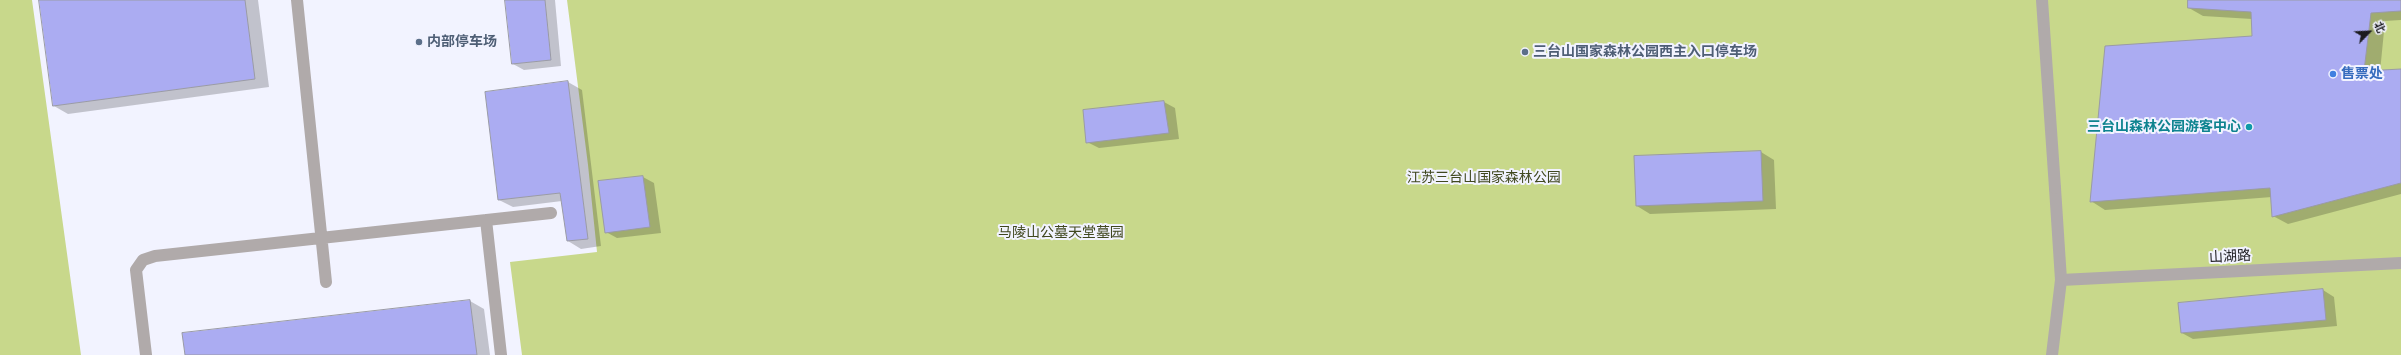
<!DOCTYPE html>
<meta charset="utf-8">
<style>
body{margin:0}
#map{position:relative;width:2401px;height:355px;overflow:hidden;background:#f2f3ff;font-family:Helvetica,"Noto Sans SC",sans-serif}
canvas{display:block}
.north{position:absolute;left:2349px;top:12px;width:40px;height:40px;-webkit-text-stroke:3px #f2f3ff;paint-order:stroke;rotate:66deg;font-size:11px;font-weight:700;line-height:16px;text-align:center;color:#1b1b1f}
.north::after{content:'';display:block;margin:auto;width:14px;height:18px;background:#1b1b1f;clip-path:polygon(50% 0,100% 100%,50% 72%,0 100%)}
</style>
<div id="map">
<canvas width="2401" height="355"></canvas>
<div class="north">北</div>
</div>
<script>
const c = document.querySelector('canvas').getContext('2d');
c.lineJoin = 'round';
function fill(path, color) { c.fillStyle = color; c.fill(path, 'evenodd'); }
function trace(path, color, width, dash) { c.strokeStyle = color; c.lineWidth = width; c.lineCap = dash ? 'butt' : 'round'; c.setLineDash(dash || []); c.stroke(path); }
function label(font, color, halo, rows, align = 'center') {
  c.font = font + ' Helvetica,"Noto Sans SC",sans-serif'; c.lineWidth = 4; c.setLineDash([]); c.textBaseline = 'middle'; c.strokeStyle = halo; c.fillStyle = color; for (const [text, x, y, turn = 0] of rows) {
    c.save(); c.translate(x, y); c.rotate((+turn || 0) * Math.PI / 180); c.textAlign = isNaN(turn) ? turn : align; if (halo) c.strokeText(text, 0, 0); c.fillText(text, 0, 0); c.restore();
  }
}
fill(new Path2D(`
 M0,0H32L81,355H0Z
 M567,0H2401V355H522L510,262L597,252L588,165Z`), '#c8d88b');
fill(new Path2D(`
 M40,0H258L269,87L68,114L54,106Z
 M506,0H555L561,66L524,70L513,64Z
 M2189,0H2401V20L2385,21L2380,72L2401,70V194L2288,224L2273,216L2272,197L2105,210L2091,201L2253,37L2252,19L2203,16L2189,8Z
 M568,82L582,90L601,246L581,249L568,241L562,201L513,207L499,200L486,92Z
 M1164,102L1175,108L1179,139L1099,148L1087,142L1084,111Z
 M1761,152L1774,160L1776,209L1650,214L1637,206Z
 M643,177L654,183L661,233L617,238L606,232Z
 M2323,290L2334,297L2337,326L2193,339L2182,333L2180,304Z
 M470,301L484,309L490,355H186Z`), '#0003');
const building = new Path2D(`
 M39,0H245L255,79L53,106Z
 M505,0H545L551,60L512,64Z
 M2188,0H2401V11L2371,13L2364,71L2401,69V183L2272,217L2270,188L2090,202L2105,46L2252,36L2251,12L2188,8Z
 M568,81L588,239L567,241L560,193L498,200L485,92Z
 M1164,101L1169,133L1086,143L1083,110Z
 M1761,151L1763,201L1636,206L1634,156Z
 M643,176L650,227L605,233L598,181Z
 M2323,289L2326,320L2181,333L2178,303Z
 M470,300L477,355H185L182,333Z`);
fill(building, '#abacf2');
trace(building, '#9a9ba5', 1);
trace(new Path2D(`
 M297,0L326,282
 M486,220L501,355
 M2061,280L2401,263
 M146,355L136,270L143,260L155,256L551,213
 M2052,355L2061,280L2055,188`), '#b0aaaa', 12);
trace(new Path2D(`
 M2042,0L2055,188`), '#b0aaaa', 12);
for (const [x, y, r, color] of [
 [419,42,4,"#5c6f8a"],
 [1525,52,4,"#5c6f8a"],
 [2333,74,4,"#3f7fe0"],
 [2249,127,4,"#0f9aa8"]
]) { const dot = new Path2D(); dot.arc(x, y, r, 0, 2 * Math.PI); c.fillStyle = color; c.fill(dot); trace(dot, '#f2f3ff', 1.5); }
label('bold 14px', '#4e5e75', '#f2f3ff', [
 ["内部停车场",427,42],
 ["三台山国家森林公园西主入口停车场",1533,52]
], 'left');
label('bold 14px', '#366cbe', '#f2f3ff', [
 ["售票处",2341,74]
], 'left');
label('bold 14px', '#0d838f', '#f2f3ff', [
 ["三台山森林公园游客中心",2241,127]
], 'right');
label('14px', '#40481f', '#f2f3ff', [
 ["江苏三台山国家森林公园",1484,178],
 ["马陵山公墓天堂墓园",1061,233]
]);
label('14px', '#1b1b1f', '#f2f3ff', [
 ["山湖路",2230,257,-3]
]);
</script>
